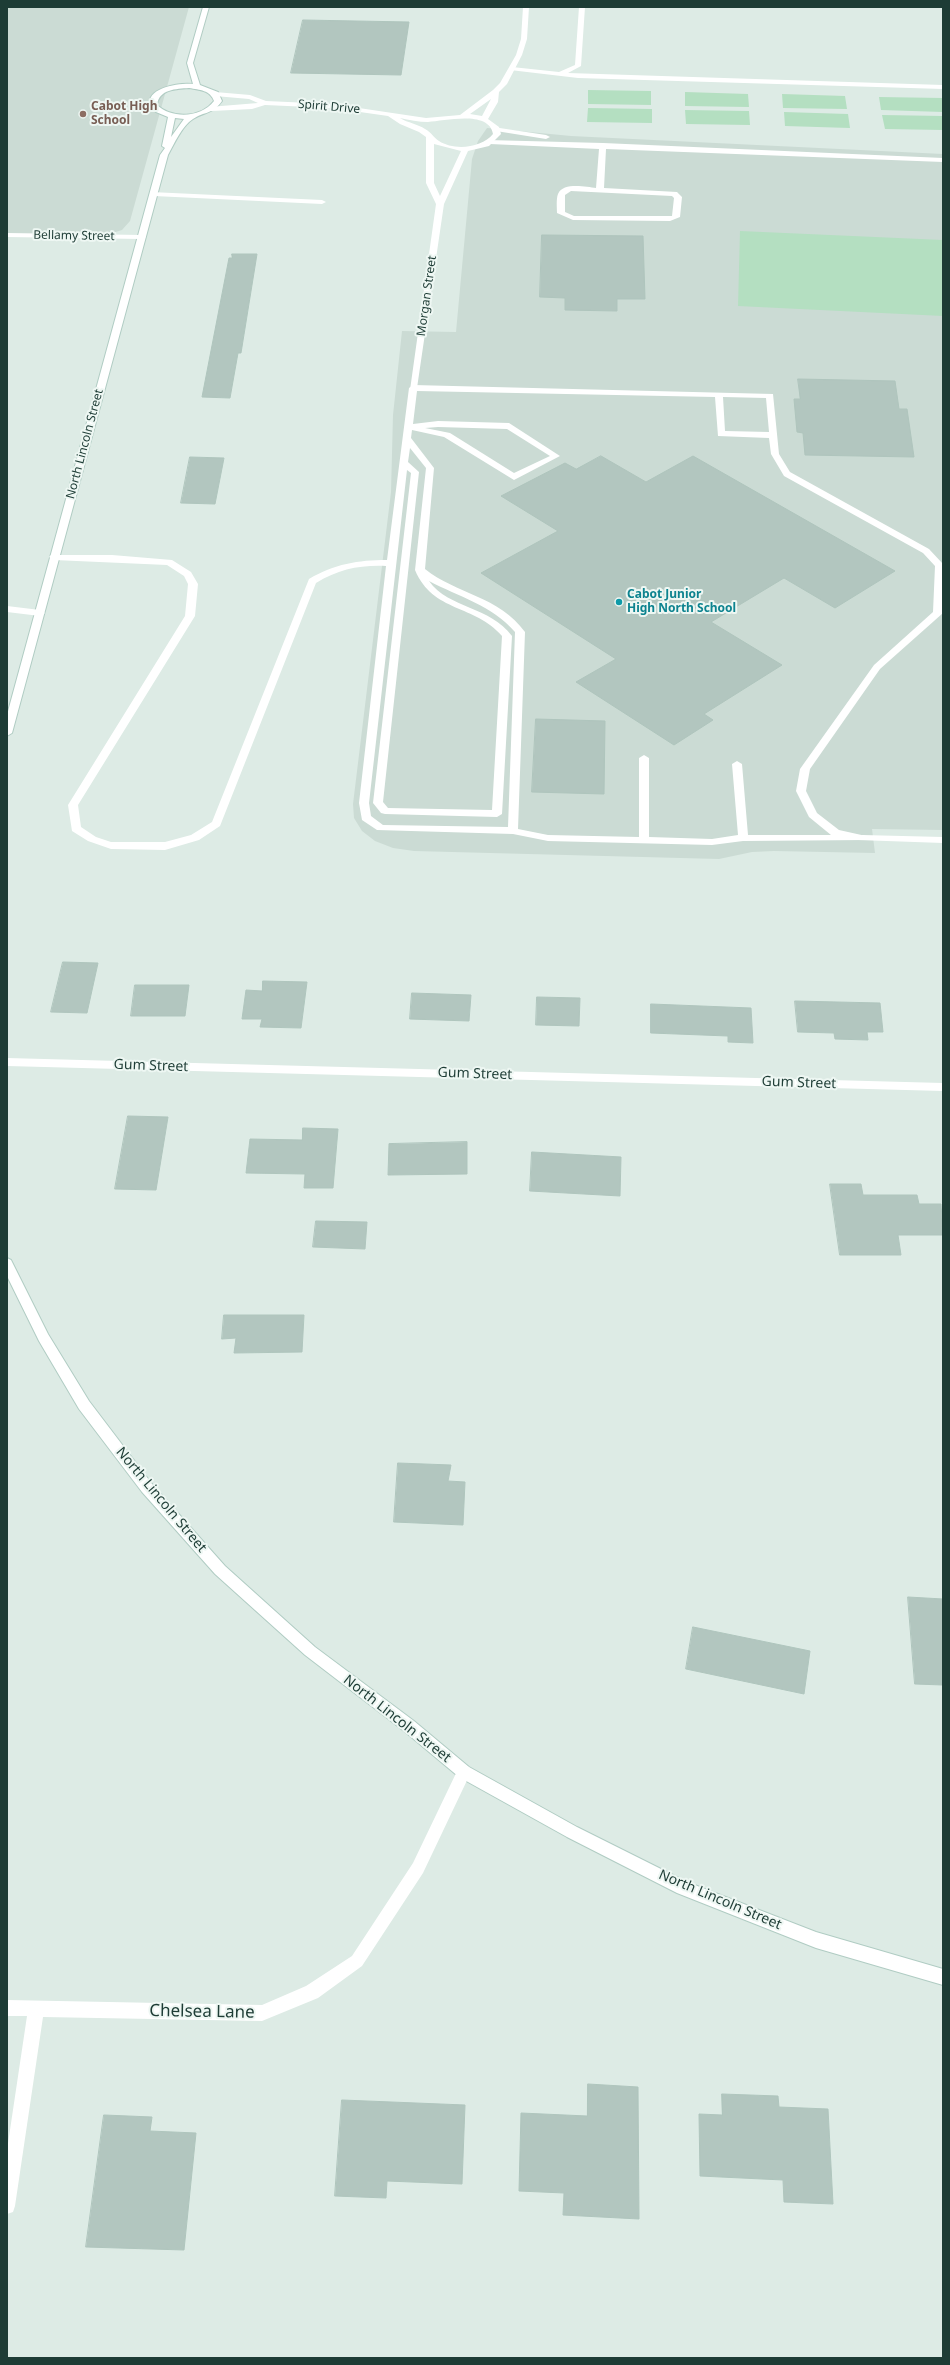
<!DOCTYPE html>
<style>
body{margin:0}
#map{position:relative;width:950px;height:2365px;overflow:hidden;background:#ddebe5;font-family:"Noto Sans",sans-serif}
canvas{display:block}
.frame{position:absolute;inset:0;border:8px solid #1d3c35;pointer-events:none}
</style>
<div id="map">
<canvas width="950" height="2365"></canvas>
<div class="frame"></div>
</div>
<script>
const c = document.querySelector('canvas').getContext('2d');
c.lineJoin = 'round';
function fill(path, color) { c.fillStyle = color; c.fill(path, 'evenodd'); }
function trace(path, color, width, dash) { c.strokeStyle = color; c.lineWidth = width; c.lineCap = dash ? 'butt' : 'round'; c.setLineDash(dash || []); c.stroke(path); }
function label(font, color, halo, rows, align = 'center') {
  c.font = font + ' "Noto Sans",sans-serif'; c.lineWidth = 4; c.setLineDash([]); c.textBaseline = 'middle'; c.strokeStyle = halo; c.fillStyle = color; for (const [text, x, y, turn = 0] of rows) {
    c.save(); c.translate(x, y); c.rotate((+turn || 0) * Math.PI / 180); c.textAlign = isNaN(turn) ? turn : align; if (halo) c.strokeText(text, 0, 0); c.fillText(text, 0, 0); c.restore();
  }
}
fill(new Path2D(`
 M7,7H189L130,221L122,230L106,235L7,234Z
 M487,128L571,136L943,154V830L872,829L875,853L774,851L752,852L719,859L414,851L393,848L375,841L362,831L354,818L353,804L391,492L393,415L402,331L456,332L472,159L478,141Z`), '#cbdbd4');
fill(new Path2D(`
 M588,90L651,91V105L588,104Z
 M685,92L748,94L749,107L685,106Z
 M782,94L845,96L847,109L783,108Z
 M879,97L943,98V112L881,110Z
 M588,108L652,109V123L587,122Z
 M685,110L749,111L750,125L686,124Z
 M784,112L848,114L850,128L785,126Z
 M882,115L943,116V130L885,129Z
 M740,231L943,240V316L738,306Z`), '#b4dfc1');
const building = new Path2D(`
 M303,20L409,22L401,75L291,73Z
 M542,235L643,236L645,299H617V311L565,310V298L540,297Z
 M232,254H257L241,353H238L230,398L202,397L229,258H232Z
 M798,379L895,381L899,409H907L914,457L805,455L803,433L797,432L794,399H800Z
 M601,456L646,482L693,456L895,571L835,608L784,578L711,622L782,665L704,714L713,720L674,745L576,682L616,659L481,573L558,531L501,496L565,463L576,469Z
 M190,457L224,458L215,504L181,503Z
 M536,719L605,721L604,794L532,792Z
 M63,962L98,963L87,1013L51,1012Z
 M263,981L307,982L301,1028L260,1027L262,1019H242L246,990L262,991Z
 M135,985H189L185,1016H131Z
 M412,993L471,995L469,1021L410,1019Z
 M537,997L580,998L579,1026L536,1025Z
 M795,1001L880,1003L883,1032H867L868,1040L835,1039L834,1033L798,1032Z
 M651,1004L751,1008L753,1043L728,1042V1036L651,1033Z
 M128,1116L168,1117L156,1190L115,1189Z
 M303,1128L338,1129L333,1188H304L305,1174L246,1173L250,1139L302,1140Z
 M467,1142V1174L388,1175L389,1144Z
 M532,1152L621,1157L620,1196L530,1191Z
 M830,1184H861L863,1195H917L919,1204H941L943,1235H898L901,1255H840Z
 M316,1221L367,1222L365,1249L313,1247Z
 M224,1315H304L302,1352L234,1353L236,1338L222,1339Z
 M398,1463L451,1465L448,1481L465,1482L463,1525L394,1522Z
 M908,1597L943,1599V1685L915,1684Z
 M693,1627L810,1651L804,1694L686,1669Z
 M588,2084L638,2087L639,2219L563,2215L564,2193L519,2191L521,2113L587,2116Z
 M722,2094L778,2096L779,2107L828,2109L833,2204L784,2202L783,2180L700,2176L699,2114L722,2115Z
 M342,2100L465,2105L462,2184L387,2181L386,2198L335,2196Z
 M104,2115L152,2117L150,2131L196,2133L184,2250L86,2247Z`);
fill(building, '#b2c6bf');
trace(building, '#afc5bd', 1);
const secondary = new Path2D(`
 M203,7H209L193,63L200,85L218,92L222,101C212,115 205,111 193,119C182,126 174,144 168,155L12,733L7,736V715L160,155L165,148L162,146L168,117L156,112L150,107C145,87 180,83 193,84L187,63ZM189,88C200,90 210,90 214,101C201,118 172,119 157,105C159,89 176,89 189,88ZM175,118L184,119L171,137Z
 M7,1258L11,1260L48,1334L89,1401L152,1484L225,1566L315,1647L414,1721L469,1767L577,1827L687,1882L816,1932L943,1969V1985L816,1948L677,1893L567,1837L459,1777L404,1731L305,1655L215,1574L142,1492L79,1409L39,1341L7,1276Z`);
trace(secondary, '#b0ccc3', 2);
fill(new Path2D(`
 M579,7H585L581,66L568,73L943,85V89L578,78L510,70V68L512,67L559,72L575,65Z
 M493,127L546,135L550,137L546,139L496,131H493Z
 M487,140L603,143L943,158V162L606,149L604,188L677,192L682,197L680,217L670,221L573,220L557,213C557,208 556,199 558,194C563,182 586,187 596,188L599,149L490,144H487ZM571,191L672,196L674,198L672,216H574L565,212V195Z
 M413,385L773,394L779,454L790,472L929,549L943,564V613L880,669L810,769L806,791L817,813L839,830L866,836L867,838L866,840L743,841L712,845L548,841L513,834L377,830L362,820L359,803L386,566C360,565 339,569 316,583L220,826L199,840L165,850L111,849L88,841L72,831L68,805L185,616L188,584L184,576L167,565L54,560L49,557L51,555H112L172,560L191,572L198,584L195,616L78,805L81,827L96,837L111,842H165L191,835L212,822L309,579C334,564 358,560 387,560L409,388ZM417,391L715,397L718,436L769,438L771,454L784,476L923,553L935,566L933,612L874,665L800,769L796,791L809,817L831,835H748L742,764L737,761L732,764L738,835L712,839L649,837V758L644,755L639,758V837L548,835L518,829L525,632C499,596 456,594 425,569L434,468L411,438L412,430L444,437L514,480L560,456L509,423L438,421L413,424ZM723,397L766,398L769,432L725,431ZM438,427L507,429L550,456L514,473L450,433L425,428ZM410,448L426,468L415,570C433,613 475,604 502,636L492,810L388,808L383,802L419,472L408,462ZM407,470L411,473L373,803L381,813L385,814L497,817L502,814L512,636C490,606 449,609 429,581C459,597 492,605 515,632L508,827L383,825L371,816L369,803Z
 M7,606L40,610L45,613L40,616L7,612Z`), '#fff');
fill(new Path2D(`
 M523,7H529L527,39L522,55L507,84L499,92L498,102L488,119L499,127L501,134L489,146L468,151L444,204L417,388L410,390L436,204L426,183V137L419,132L400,124L388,116L332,108L265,105L252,109L212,111H209V107L258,103L249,99L215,96L211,94L215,92L250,95L266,101L332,104L426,118L460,115L493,90L500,83L516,55L521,39ZM491,99L482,116L470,114ZM400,118C409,120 419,122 428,122C445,121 489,110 493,134C482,148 454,151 439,141C434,138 431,132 425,129C418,124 408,123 400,118ZM434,144L461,151L440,196L434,183Z
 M151,192L322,200L326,202L322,204L154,196H151Z
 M7,233L142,235L146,237L142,239L7,237Z
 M862,835L943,837V843L858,840L857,838Z
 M7,1058L943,1083V1091L7,1066Z
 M464,1765L469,1767L471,1772L423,1873L362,1966L318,1998L262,2021L43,2017L15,2206L13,2212L7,2214V2150L27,2016H7V2000L262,2005L306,1986L352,1956L413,1863L459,1767Z`), '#fff');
fill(secondary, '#fff');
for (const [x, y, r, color] of [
 [83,114,4,"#8d6e63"],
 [619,602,4,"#0f9aa8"]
]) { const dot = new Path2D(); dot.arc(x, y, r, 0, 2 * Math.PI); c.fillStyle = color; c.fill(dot); trace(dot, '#eef7f3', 1.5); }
label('bold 12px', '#785e54', '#eef7f3', [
 ["Cabot High",91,107],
 ["School",91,121]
], 'left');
label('12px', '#1d3c35', '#eef7f3', [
 ["Spirit Drive",329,107,5],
 ["Bellamy Street",74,236,1],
 ["Morgan Street",427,296,-82],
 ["North Lincoln Street",85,444,-75]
]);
label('bold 12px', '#0d838f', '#eef7f3', [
 ["Cabot Junior",627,595],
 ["High North School",627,609]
], 'left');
label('14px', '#1d3c35', '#eef7f3', [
 ["Gum Street",151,1066,2],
 ["Gum Street",475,1074,2],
 ["Gum Street",799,1083,2],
 ["North Lincoln Street",161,1500,50],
 ["North Lincoln Street",397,1719,38],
 ["North Lincoln Street",720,1900,23]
]);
label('17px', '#1d3c35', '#eef7f3', [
 ["Chelsea Lane",202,2012,1]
]);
</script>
